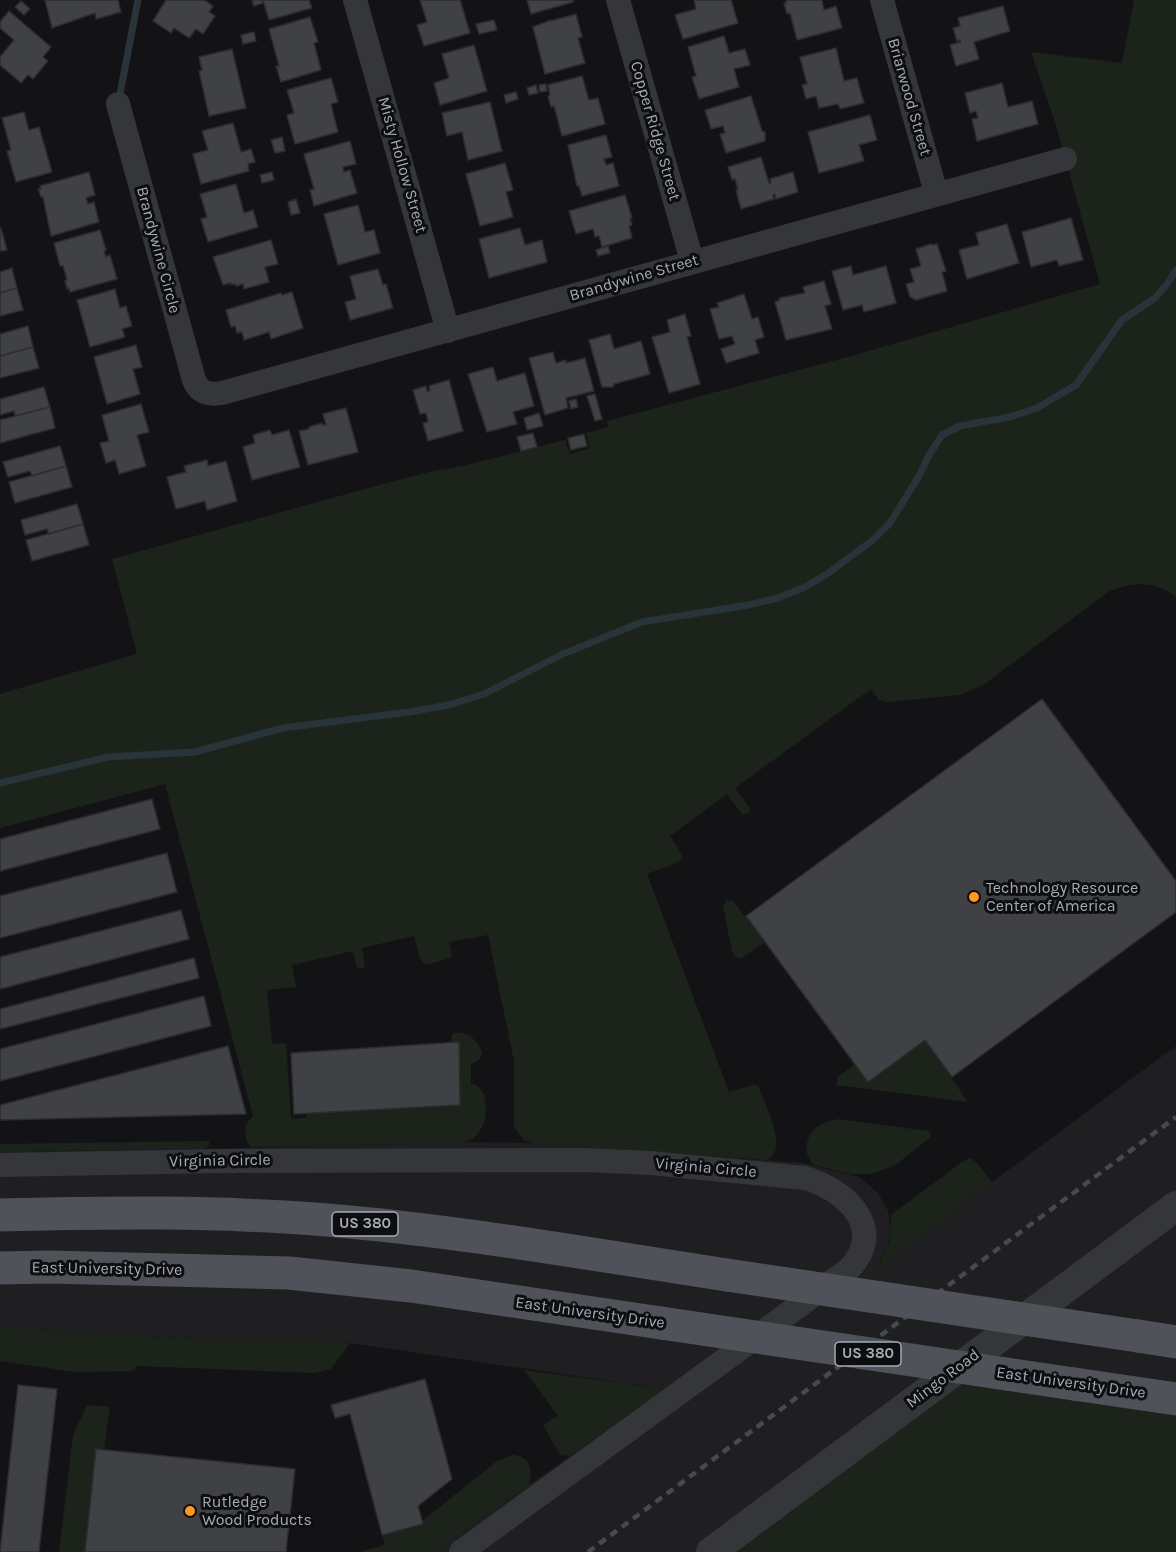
<!DOCTYPE html>
<style>
body{margin:0}
canvas{display:block;background:#131315}
</style>
<canvas width="1176" height="1552"></canvas>
<script>
const c = document.querySelector('canvas').getContext('2d');
c.lineJoin = 'round';
function fill(path, color) { c.fillStyle = color; c.fill(path, 'evenodd'); }
function trace(path, color, width, dash) { c.strokeStyle = color; c.lineWidth = width; c.lineCap = dash ? 'butt' : 'round'; c.setLineDash(dash || []); c.stroke(path); }
function label(font, color, halo, rows, align = 'center') {
  c.font = font + ' Karla,sans-serif'; c.lineWidth = 6; c.setLineDash([]); c.textBaseline = 'middle'; c.strokeStyle = halo; c.fillStyle = color; for (const [text, x, y, turn = 0] of rows) {
    c.save(); c.translate(x, y); c.rotate((+turn || 0) * Math.PI / 180); c.textAlign = isNaN(turn) ? turn : align; if (halo) c.strokeText(text, 0, 0); c.fillText(text, 0, 0); c.restore();
  }
}
fill(new Path2D(`
 M1176,1046V1399L711,1552H434L665,1389L350,1343L307,1339L212,1340L0,1327V1151L204,1149L467,1142L531,1143L803,1163L859,1177L878,1193L888,1211L891,1233L888,1245L875,1271L992,1182Z`), '#1f1f22');
fill(new Path2D(`
 M1134,0H1176V597C1155,580 1131,582 1108,592L983,685L960,695L886,702L879,700L871,689L735,788L750,808L749,813L742,814L727,794L670,836L681,853L682,859L676,863L647,874L729,1092L753,1085L758,1086C764,1103 791,1152 766,1160L536,1144L524,1140L514,1127V1061L488,935L449,942L452,955L450,958L426,965L420,959L414,936L362,948L365,965L362,969L357,967L353,951L292,965L296,987L267,990L272,1044L286,1043L291,1119L306,1118V1113L460,1105L451,1037L453,1033C466,1030 477,1039 482,1052C482,1058 477,1062 471,1064V1084H475C478,1087 483,1091 484,1095C489,1115 484,1138 462,1143L252,1147C245,1143 246,1134 245,1126L253,1116L165,784L0,828V694L137,654L112,559L383,484L429,472L463,466L565,440L570,454L590,448L586,433L608,427L607,421L848,357L1100,284L1056,125L1031,52L1122,63Z
 M727,900L733,901L765,942L741,958H737L732,952L723,906Z
 M925,1040L968,1102L837,1085V1078L855,1064L868,1081Z
 M839,1119L928,1131L931,1135L930,1138L895,1165L872,1174H850L815,1165C802,1156 805,1136 817,1127C823,1122 831,1121 839,1119Z
 M209,1141V1146L204,1149L0,1151V1144Z
 M970,1158L976,1162L992,1182L872,1274L878,1267L890,1241L891,1215L965,1160Z
 M0,1327L212,1340L307,1339L350,1343L331,1369L315,1373L137,1366L135,1369L130,1371L74,1372L0,1361Z
 M961,1366L1176,1399V1552H711Z
 M524,1370L666,1389L570,1456L560,1455L543,1425L558,1416Z
 M87,1405L110,1407L104,1450L85,1552H59L73,1435Z
 M512,1455C531,1456 533,1470 529,1485L434,1552H360L385,1545L382,1535L423,1524L422,1521L497,1461Z`), '#1b231b');
trace(new Path2D(`
 M119,99L138,0
 M0,783L108,757L195,752L283,728L409,712L449,705L484,694L563,654L642,622L748,605L778,598L805,587L827,574L873,540L890,523L919,476L929,455L942,435L960,426L1010,417L1037,408L1076,385L1122,320L1155,298L1168,283L1176,270`), '#28343a', 7);
const building = new Path2D(`
 M45,0H118L121,12L96,19L95,13L52,28Z
 M166,0H204L213,6L209,12L215,16L203,34L196,29L189,38L174,28L171,33L153,21Z
 M252,0H262L263,3L254,6Z
 M263,0H309L312,8L269,20Z
 M420,0H460L470,33L424,46L417,25L427,22Z
 M527,0H573V2L531,14Z
 M694,0H731L738,23L683,39L675,15L696,9Z
 M786,0H822L824,10L836,6L842,28L797,40L790,13L787,14L784,3H786Z
 M21,1L30,9L24,15L15,7Z
 M1003,6L1010,31L974,42L979,59L956,66L950,45L961,42L960,40L957,41L953,28L960,26L958,18Z
 M9,11L51,47L43,57L48,61L33,79L28,75L21,83L0,65V57L14,40L0,28V22Z
 M576,14L582,37L578,38L585,63L545,74L533,27L551,20V21Z
 M310,17L318,42L314,43L321,70L281,82L276,66H279L269,29Z
 M494,20L497,30L479,34L476,24Z
 M254,32L256,41L243,44L241,35Z
 M724,36L729,53L745,49L750,65L734,69L739,87L699,99L692,77L696,76L688,47Z
 M474,45L487,91L440,105L434,83L449,78L442,54Z
 M836,48L844,81L857,78L864,103L840,109L838,104L819,108L816,96L806,99L802,85L807,84L800,57Z
 M232,49L246,108L209,116L199,71L202,70L199,57Z
 M582,76L589,100L598,98L605,124L562,136L554,106L551,107L548,96L550,95L548,85Z
 M331,78L338,102L331,104L338,132L295,144L287,115L294,113L287,90Z
 M1002,83L1008,107L1032,101L1038,124L977,141L972,119L978,118L976,111L970,113L965,93Z
 M546,84L547,91L540,92L539,85Z
 M536,85L538,93L529,95L527,88Z
 M516,92L518,99L506,103L504,95Z
 M751,96L762,131L765,132V141L726,153L720,134L725,133L723,126L711,129L705,110Z
 M490,102L502,151L468,160L462,132L447,136L442,113Z
 M24,112L29,130L39,127L52,172L16,182L7,151L11,150L2,118Z
 M870,115L877,140L859,145L864,161L819,173L808,132Z
 M233,123L241,152L251,149L255,162L248,164L249,171L201,184L193,154L208,150L202,131Z
 M606,135L612,157L604,159L606,165L613,163L619,186L582,196L579,186H577L568,145Z
 M282,137L285,151L275,153L271,140Z
 M350,141L356,164L343,167L344,172L350,170L357,193L314,206L310,190L314,189L304,154Z
 M761,157L769,183H771L770,179L793,172L798,192L776,199L775,194L773,195L774,199L741,209L736,190H738L735,179L732,180L728,167Z
 M505,163L513,190L506,192L513,217L480,226L466,174Z
 M89,172L95,195L86,198L88,204L94,202L99,222L51,236L43,197H41L38,189H41L40,186Z
 M272,172L274,180L262,183L260,175Z
 M236,184L244,213L253,210L258,227L208,242L201,219L207,217L200,194Z
 M625,195L632,218L630,219L632,225L629,226L632,238L602,247L599,236L595,237L593,229L576,234L569,211Z
 M296,199L300,213L291,215L288,202Z
 M358,205L365,232L374,230L380,253L338,265L324,214Z
 M1071,218L1083,260L1059,266L1057,260L1031,267L1022,232Z
 M1007,224L1019,263L967,279L959,250L979,245L976,233Z
 M1,228L7,250L0,251V229Z
 M520,228L525,245L542,240L547,262L489,278L479,239Z
 M100,230L106,250L104,251L106,257L110,255L117,279L70,292L69,288L67,289L65,281L67,280L63,266H60L54,243Z
 M271,240L278,264L265,267L269,282L244,289L243,284L236,286L235,284L231,285V283L223,285L213,257Z
 M931,244L932,245L937,244L946,271L942,272L947,291L916,300L910,297L906,284L914,282L910,269L921,266L916,249Z
 M608,246L610,253L598,256L596,250Z
 M851,266L853,275L886,266L896,303L864,312L862,305L843,310L832,271Z
 M12,268L17,288L0,293V272Z
 M378,269L383,285L386,284L393,308L350,320L345,302L356,299L350,276Z
 M824,281L831,304L825,306L832,329L786,340L775,302L780,300L779,298L805,293L803,287Z
 M17,288L23,310L0,316V293Z
 M115,289L120,308L126,306L132,326L122,329L125,337L90,347L77,300Z
 M292,292L303,328L271,339L269,332L244,340L242,332L237,333L235,326L231,327L226,310L281,293L282,295Z
 M744,294L752,319L758,317L764,337L755,340L759,353L726,363L721,349L735,344L732,336L719,339L710,309L719,307L717,303Z
 M685,314L691,336L687,337L700,384L669,393L652,337L670,332L667,320Z
 M28,326L33,347L0,356V334Z
 M610,334L614,349L641,341L650,374L614,384L613,387H602L589,340Z
 M136,345L142,367L133,369L140,394L107,404L94,357Z
 M33,347L39,368L0,378V356Z
 M553,352L556,363L566,360V363L585,358L594,391L566,398L568,408L545,415L529,358Z
 M493,367L497,381L525,373L534,406L513,412L517,424L487,432L468,374Z
 M449,380L463,431L428,441L423,423L428,422L426,413L420,414L413,390L426,386L427,391H430L429,386Z
 M44,387L50,407L15,416L14,411L0,415V399Z
 M595,394L602,419L595,421L587,396Z
 M576,399L578,407L571,409L569,401Z
 M141,404L149,432L137,435L146,466L119,474L115,460L106,463L100,443L109,441L102,415Z
 M50,407L55,428L0,443V420Z
 M346,408L358,452L308,465L299,431L309,429V427L322,423V425H326L323,414Z
 M539,413L543,426L527,430L524,418Z
 M270,430L272,435L289,430L300,467L252,480L243,447L255,443L253,435Z
 M533,433L537,447L521,451L517,437Z
 M584,434L587,446L571,450L568,438Z
 M60,446L66,466L32,476L30,471L8,477L3,462Z
 M207,460L208,466L226,461L237,501L207,510L205,501L176,509L167,477L186,472L184,466Z
 M66,466L72,487L15,503L9,482Z
 M77,504L83,524L49,534L47,529L25,535L21,520Z
 M83,524L89,545L32,561L26,540Z
 M1042,699L1176,881V912L952,1077L925,1040L868,1082L746,916Z
 M152,799L160,829L0,871V839Z
 M167,853L177,892L0,938V896Z
 M181,910L189,939L0,989V957Z
 M194,958L199,978L0,1029V1009Z
 M204,996L211,1026L0,1081V1049Z
 M459,1042L460,1105L294,1114L291,1053Z
 M228,1046L246,1114L0,1120V1105Z
 M425,1379L452,1479L418,1506L423,1524L382,1535L350,1414L335,1418L331,1405Z
 M18,1385L57,1389L39,1552H0Z
 M96,1449L295,1469L286,1552H85Z`);
fill(building, '#3f4145');
trace(building, '#2d2d31', 1.5);
trace(new Path2D(`
 M355,0L448,331
 M618,0L692,261
 M882,0L936,193
 M118,104L194,380C199,393 209,395 222,393L1065,159
 M0,1165L221,1161L585,1160L651,1163L805,1178C847,1190 888,1230 848,1270L461,1552`), '#34363a', 24);
trace(new Path2D(`
 M711,1552L1176,1206`), '#34363a', 30);
trace(new Path2D(`
 M0,1215C109,1212 218,1211 327,1220C461,1231 594,1255 727,1275
 M0,1268L49,1267L289,1273L411,1286L661,1323
 M1138,1336L1176,1342
 M1074,1384L1176,1399`), '#4f5359', 33);
trace(new Path2D(`
 M588,1552L1176,1117`), '#464a4f', 4.5, [8, 6]);
trace(new Path2D(`
 M727,1275L1138,1336
 M661,1323L1074,1384`), '#4f5359', 33);
for (const [x, y, r, color] of [
 [974,897,6,"#ff9721"],
 [190,1511,6,"#ff9721"]
]) { const dot = new Path2D(); dot.arc(x, y, r, 0, 2 * Math.PI); c.fillStyle = color; c.fill(dot); trace(dot, '#0e0e10', 2); }
for (const [x, y, w] of [
 [365,1224,66],
 [868,1354,66]
]) { const box = new Path2D(); box.roundRect(x - w / 2, y - 12, w, 24, 4.5); c.fillStyle = '#0e0e10'; c.fill(box); trace(box, '#a3acb7', 1.5); }
label('bold 15px', '#a3acb7', null, [
 ["US 380",365,1224],
 ["US 380",868,1354]
]);
label('16px', '#a3acb7', '#0e0e10', [
 ["Briarwood Street",909,97,74],
 ["Copper Ridge Street",655,131,74],
 ["Misty Hollow Street",402,165,74],
 ["Brandywine Circle",158,250,75],
 ["Brandywine Street",634,278,-16],
 ["Virginia Circle",220,1161,-1],
 ["Virginia Circle",706,1168,5],
 ["East University Drive",107,1269,1],
 ["East University Drive",590,1313,8],
 ["Mingo Road",943,1379,-37],
 ["East University Drive",1071,1383,8]
]);
label('16px', '#a3acb7', '#0e0e10', [
 ["Technology Resource",986,888],
 ["Center of America",986,906],
 ["Rutledge",202,1502],
 ["Wood Products",202,1520]
], 'left');
</script>
